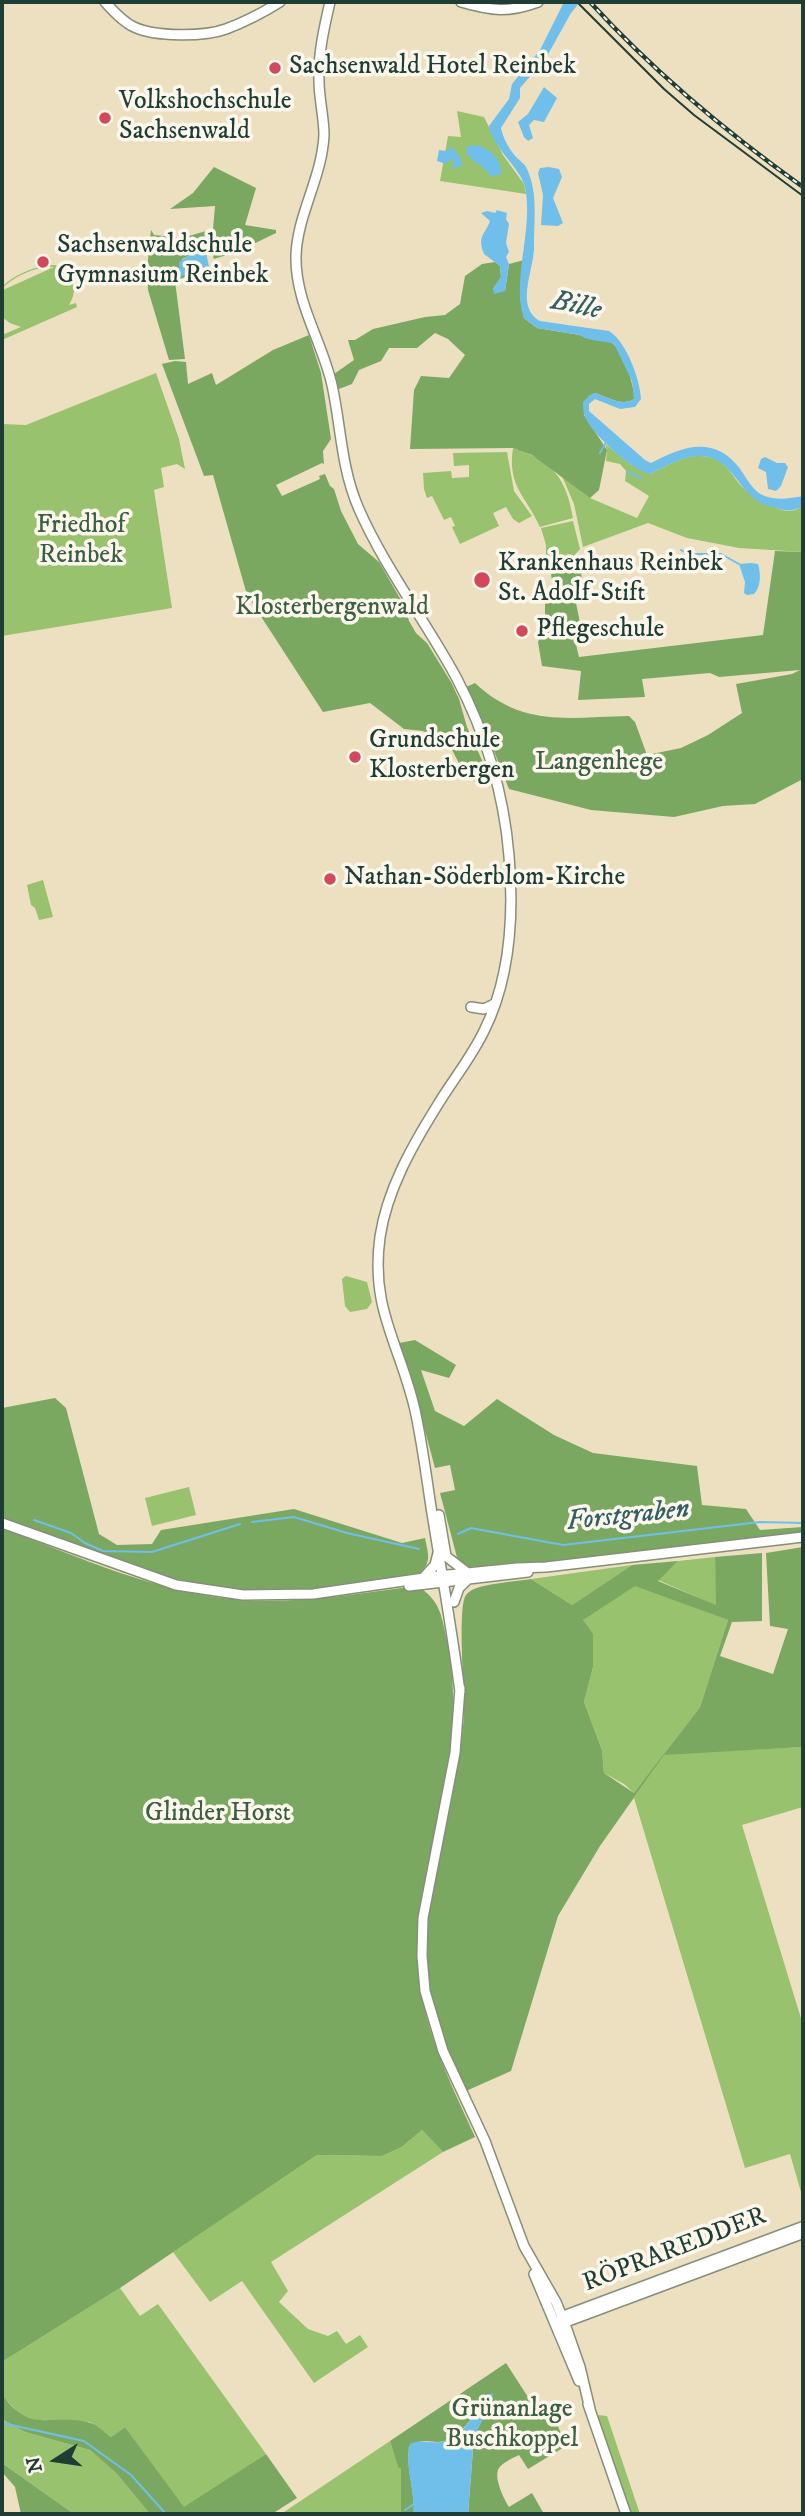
<!DOCTYPE html>
<meta charset="utf-8">
<style>
body{margin:0}
#map{position:relative;width:805px;height:2516px;overflow:hidden;background:#ede0c0;font-family:"IM FELL DW Pica",serif}
canvas{display:block}
.frame{position:absolute;inset:0;border:4px solid #1f3d34;pointer-events:none}
.north{position:absolute;left:21px;top:2425px;width:70px;height:70px;-webkit-text-stroke:5px #fbf7ec;paint-order:stroke;rotate:258deg;font-size:19px;font-weight:700;line-height:28px;text-align:center;color:#1f3d34}
.north::after{content:'';display:block;margin:auto;width:24px;height:32px;background:#1f3d34;clip-path:polygon(50% 0,100% 100%,50% 72%,0 100%)}
</style>
<div id="map">
<canvas width="805" height="2516"></canvas>
<div class="frame"></div>
<div class="north">N</div>
</div>
<script>
const c = document.querySelector('canvas').getContext('2d');
c.lineJoin = 'round';
function fill(path, color) { c.fillStyle = color; c.fill(path, 'evenodd'); }
function trace(path, color, width, dash) { c.strokeStyle = color; c.lineWidth = width; c.lineCap = dash ? 'butt' : 'round'; c.setLineDash(dash || []); c.stroke(path); }
function label(font, color, halo, rows, align = 'center') {
  c.font = font + ' "IM FELL DW Pica",serif'; c.lineWidth = 7; c.setLineDash([]); c.textBaseline = 'middle'; c.strokeStyle = halo; c.fillStyle = color; for (const [text, x, y, turn = 0] of rows) {
    c.save(); c.translate(x, y); c.rotate((+turn || 0) * Math.PI / 180); c.textAlign = isNaN(turn) ? turn : align; if (halo) c.strokeText(text, 0, 0); c.fillText(text, 0, 0); c.restore();
  }
}
fill(new Path2D(`
 M457,111L484,117L503,155L524,184L526,194L440,181L448,136L461,137Z
 M55,265C74,272 79,289 69,305L76,303L77,307L2,340V335L21,327L10,323L2,317L3,290L54,267C39,265 12,277 2,289V287C13,275 39,264 55,265Z
 M156,373L179,439L185,469L177,464L161,468L164,487L154,490L172,608L2,636V424L26,425Z
 M605,444L630,464L650,474C664,467 681,457 696,456C728,454 729,477 748,492C757,499 777,510 788,511C793,511 798,509 803,506L801,514L803,552L739,548L687,538L648,523L583,547L574,504L562,476L590,498L637,518L649,496L625,481L626,471L620,464L606,461L607,450Z
 M513,448C553,461 566,478 573,518L540,527C526,496 507,486 513,448Z
 M507,452L514,491L532,516L519,523L513,519L506,507L493,513L499,526L460,544L452,527L455,526L451,517L444,520L432,496L427,498L424,489L423,473L451,471L452,478L469,477V465L454,466L453,453Z
 M573,521L580,549L567,563L546,568V545L541,528Z
 M43,880L53,917L39,920L35,908L31,905L27,885Z
 M346,1276L367,1282L372,1302L367,1309L350,1312L345,1306L342,1279Z
 M189,1487L196,1515L152,1526L145,1498Z
 M715,1557L717,1606L658,1580L678,1561Z
 M632,1565L572,1605L531,1579Z
 M635,1585L728,1620L700,1707L664,1754L803,1747V1807L742,1825L803,2025V2199L790,2154L745,2168L634,1798L656,1766L634,1793L624,1784L604,1773L602,1750L584,1702L593,1667L583,1619Z
 M422,2130L443,2152L271,2262L288,2291L279,2302L308,2329L328,2336L337,2331L346,2344L360,2335L368,2347L314,2383L242,2281L210,2302L173,2252L317,2155L382,2156L402,2147Z
 M120,2288L140,2316L158,2304L266,2454L184,2508L125,2427L111,2437L90,2422L36,2420L20,2415L2,2395V2362Z
 M597,2415L607,2416L640,2514H631Z
 M2,2419L25,2432L90,2450L117,2474L150,2514H74L2,2463Z
 M390,2441L398,2466L401,2469V2514H281Z`), '#98c26e');
fill(new Path2D(`
 M214,167L256,188L245,225L276,230V233L239,251L214,259L212,253H196L182,259L189,274L196,269L201,271L175,281L185,359L169,360L148,290L147,270L151,230L154,235L182,238L213,229L215,206L170,209L193,193Z
 M524,260L520,297L524,318L537,328L580,335C589,342 602,337 612,343C623,350 635,386 634,399C622,407 608,397 595,393L589,396L584,415L607,450L599,490L590,498L532,455L513,448L410,449L414,390L421,376L449,378L465,355L448,339L435,333L417,348H389L381,361L359,370L352,384L339,389L334,374L354,360L348,340H355L373,329L425,317L445,315L460,304L465,276L482,264L495,262L500,266L501,277L493,289L505,291L509,264Z
 M309,335L321,373L331,439L323,451L324,464L322,463L276,485L282,496L320,479L319,476L325,474L330,486L334,489L341,511L358,544L379,562L405,607L409,621L416,633L427,643L451,682L459,699L467,727L491,780L475,782L462,769L451,748L423,731L404,729L370,703L323,712L247,595L213,475L204,476L162,364L175,361L186,362L188,384L212,373L216,385L273,350Z
 M775,551L803,552V779L755,804L723,806L674,817L591,810L509,789L490,741L466,687L475,683C523,728 569,717 629,716L635,722L647,755L681,748L708,735L742,713L736,684L792,674L800,670L719,677L710,673L642,679L645,697L578,700L581,671L542,666L538,642L545,625V604L554,593L551,574L574,569L581,571L583,591L574,593L580,623L572,628L579,657L763,635Z
 M415,1340L456,1365L449,1378L421,1370L435,1411L464,1426L497,1399L554,1435L593,1453L697,1466L702,1505L746,1509L760,1530L803,1527V1532L543,1562L469,1567L459,1565L440,1493L455,1490L450,1465L435,1468L410,1375L399,1343Z
 M55,1398L66,1408L99,1534L117,1545L152,1544L161,1530L294,1509L402,1543L425,1538C429,1558 432,1563 416,1576C362,1583 294,1596 240,1590C157,1582 80,1547 2,1518V1408Z
 M2,1528C79,1557 159,1594 242,1600C300,1604 361,1593 418,1586C441,1602 441,1615 447,1640C463,1715 444,1788 429,1861C422,1893 416,1924 417,1956C419,2021 449,2079 475,2137L443,2152L422,2130L402,2147L382,2156L317,2155L120,2288L2,2362Z
 M803,1547V1747L664,1755L600,1846L558,1916L511,2071L466,2091C445,2048 430,2007 427,1959C422,1880 458,1796 464,1717C465,1694 457,1607 466,1595C474,1583 516,1582 531,1579L572,1605L632,1565L678,1561L658,1581L716,1605L715,1557L762,1553V1621L732,1622L720,1656L773,1674L788,1629L770,1626L766,1553ZM635,1586L728,1620L700,1707L634,1793L604,1773L602,1750L584,1702L593,1667V1634L583,1620Z
 M506,2363L537,2411L549,2404L566,2446L528,2469L519,2455C513,2458 502,2463 499,2468C493,2477 504,2499 509,2507L532,2493L544,2514H468L474,2436L491,2403L486,2401C471,2415 467,2431 447,2440C433,2446 427,2435 409,2447C406,2470 415,2491 414,2513L401,2514V2469L398,2467L390,2441Z
 M2,2394C29,2434 49,2414 87,2422C95,2423 104,2432 111,2437L125,2427L184,2507L266,2454L297,2498L272,2514H150L117,2474L90,2450L25,2432L2,2419Z
 M2,2463L74,2514L61,2512L56,2514H21L15,2487L2,2472Z`), '#7aa861');
fill(new Path2D(`
 M564,2H580L571,13L546,58L520,88V98L501,128C503,138 509,149 516,157C520,161 525,164 527,169C538,192 534,221 534,245C535,269 514,306 540,321L609,331C626,341 640,379 641,399L635,407L620,409L595,399L589,404V411L645,460L651,463C679,448 711,435 736,464C746,475 751,491 765,496C778,501 791,498 803,496V506C794,511 787,512 777,508C769,506 763,505 756,500C735,484 728,454 697,456C681,457 664,467 650,474C631,470 589,432 584,414C583,410 583,406 583,402L589,396L595,393C608,397 622,407 634,399L632,381L614,344C603,340 589,342 580,335L537,328L524,318C511,281 534,228 525,187C520,167 494,150 489,126L509,99L512,84L540,50Z
 M544,87L557,98L544,122L534,120L529,125L533,138L528,141L524,137L518,122L528,114Z
 M472,145C487,145 503,159 501,174L491,177C486,166 472,163 466,152L467,147Z
 M451,147C457,153 462,157 462,166L452,169L454,162L452,159L446,164L437,161L439,150L447,151Z
 M549,167L559,169L562,177L553,198L563,223L558,226L541,225L543,195L538,173L540,168Z
 M497,210L507,213L506,219L509,224L506,243L509,252L506,257L509,264L505,291L494,294L493,289L501,277L500,266L484,254C477,235 485,235 490,221L481,213L487,211L495,213Z
 M190,250L196,253L206,252L209,267L201,271L196,269L180,277L179,262L188,256Z
 M765,457L777,463H785L788,467L781,486L776,491L768,489L766,472L758,468L761,459Z
 M751,563L758,564C761,574 761,587 754,594L747,595L744,593L745,582L739,564Z
 M493,2393L491,2403L474,2436L468,2514H413C416,2491 404,2468 410,2444C422,2438 433,2445 445,2441C465,2435 472,2414 486,2401V2396Z`), '#6fbfea');
trace(new Path2D(`
 M600,453L605,444
 M627,472L641,478
 M681,550L688,554H721L739,564
 M34,1520L71,1533L85,1543L103,1551L152,1552L240,1524
 M252,1522L294,1517L347,1533L419,1549
 M458,1534L471,1528L563,1545L760,1522L803,1523
 M2,2423L84,2441L131,2475L166,2514
 M405,2510L414,2504
 M391,2514L394,2513`), '#6fbfea', 2);
const tertiary = new Path2D(`
 M560,2320L562,2316L803,2226
 M559,2325L803,2234`);
const secondary = new Path2D(`
 M105,2C113,11 123,22 134,27C155,37 204,37 226,29C245,22 264,12 280,2
 M330,2C324,28 318,54 319,81C319,99 324,117 324,135C322,178 297,215 296,256C295,302 322,341 332,385C341,426 341,467 358,507C384,567 425,620 456,677C485,732 504,794 509,856C514,915 511,977 484,1031C471,1058 452,1081 437,1106C412,1146 387,1190 380,1237C370,1310 400,1344 415,1410C422,1442 426,1474 431,1507C441,1569 452,1630 460,1692
 M461,2C492,11 508,13 538,2
 M471,1007L484,1009L494,1004
 M439,1515L446,1556
 M2,1523L176,1585L243,1595L313,1594L438,1576L517,1568L546,1567L803,1537
 M447,1557L469,1574
 M423,1578L435,1565L438,1553
 M409,1586L528,1572
 M454,1602L459,1588L467,1580
 M460,1688L455,1753L423,1918L422,1956L425,1991L443,2051L485,2141L524,2246L556,2302L565,2324L580,2367L590,2409
 M534,2274L579,2381
 M588,2404L626,2514`);
trace(tertiary, '#868e7a', 11);
trace(secondary, '#868e7a', 12);
trace(tertiary, '#fff', 8);
trace(secondary, '#fff', 9);
trace(new Path2D(`
 M577,2L664,89L694,115L803,196`), '#1f3d34', 2);
const rail = new Path2D(`
 M590,2C654,72 726,132 803,187`);
trace(rail, '#1f3d34', 4.5);
trace(rail, '#fbf7ec', 2, [5]);
for (const [x, y, r, color] of [
 [275,68,7,"#d1495b"],
 [105,118,7,"#d1495b"],
 [43,262,7,"#d1495b"],
 [482,580,9,"#d1495b"],
 [522,631,7,"#d1495b"],
 [355,757,7,"#d1495b"],
 [330,879,7,"#d1495b"]
]) { const dot = new Path2D(); dot.arc(x, y, r, 0, 2 * Math.PI); c.fillStyle = color; c.fill(dot); trace(dot, '#fbf7ec', 2.5); }
label('26px', '#1f3d34', '#fbf7ec', [
 ["Sachsenwald Hotel Reinbek",289,68],
 ["Volkshochschule",119,103],
 ["Sachsenwald",119,133],
 ["Sachsenwaldschule",57,247],
 ["Gymnasium Reinbek",57,277],
 ["Krankenhaus Reinbek",498,565],
 ["St. Adolf-Stift",498,595],
 ["Pflegeschule",536,631],
 ["Grundschule",369,742],
 ["Klosterbergen",369,772],
 ["Nathan-Söderblom-Kirche",344,879]
], 'left');
label('26px', '#3d5e42', '#fbf7ec', [
 ["Friedhof",81,527],
 ["Reinbek",81,557],
 ["Klosterbergenwald",332,609],
 ["Langenhege",599,764],
 ["Glinder Horst",218,1815],
 ["Grünanlage",512,2411],
 ["Buschkoppel",512,2441]
]);
label('26px', '#1f3d34', '#fbf7ec', [
 ["RÖPRAREDDER",675,2251,-21]
]);
label('italic 28px', '#335e62', '#fbf7ec', [
 ["Bille",576,307,12],
 ["Forstgraben",628,1517,-6]
]);
</script>
